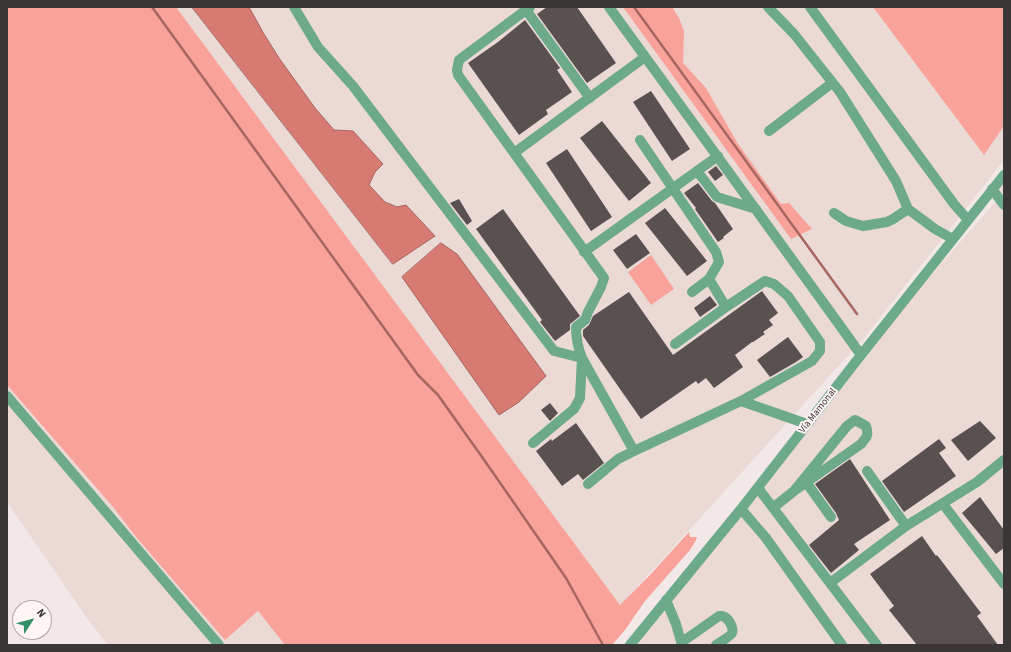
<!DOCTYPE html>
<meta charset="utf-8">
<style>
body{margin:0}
#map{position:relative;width:1011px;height:652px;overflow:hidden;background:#f1e8e7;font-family:"Source Sans 3",sans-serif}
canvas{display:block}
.frame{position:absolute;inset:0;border:8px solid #3a3636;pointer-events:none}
.north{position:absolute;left:12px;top:600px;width:40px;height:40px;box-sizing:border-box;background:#fff5f4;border:1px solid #b0a9a8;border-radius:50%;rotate:54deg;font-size:11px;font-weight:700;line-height:16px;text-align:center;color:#3a3636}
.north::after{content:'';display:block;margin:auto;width:14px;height:18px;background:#328f67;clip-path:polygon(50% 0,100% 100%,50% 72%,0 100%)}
</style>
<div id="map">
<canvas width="1011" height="652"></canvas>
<div class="frame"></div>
<div class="north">N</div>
</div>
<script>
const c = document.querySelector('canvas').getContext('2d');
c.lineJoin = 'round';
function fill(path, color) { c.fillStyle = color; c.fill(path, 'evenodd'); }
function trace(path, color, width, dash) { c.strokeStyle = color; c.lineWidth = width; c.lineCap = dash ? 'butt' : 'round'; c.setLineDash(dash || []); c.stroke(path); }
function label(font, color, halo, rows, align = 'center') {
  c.font = font + ' "Source Sans 3",sans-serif'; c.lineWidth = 4; c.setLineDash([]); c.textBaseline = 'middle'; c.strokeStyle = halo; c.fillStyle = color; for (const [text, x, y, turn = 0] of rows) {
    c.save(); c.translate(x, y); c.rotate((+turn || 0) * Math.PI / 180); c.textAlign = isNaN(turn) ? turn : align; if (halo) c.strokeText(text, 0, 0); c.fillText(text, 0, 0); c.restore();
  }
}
fill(new Path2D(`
 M176,7H1004V160L864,338L620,606Z
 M1004,175V645H633L861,355L998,199L992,189Z
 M7,385L113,507L136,537L225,639L258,611L285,645H108L89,621L7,502Z`), '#ebd9d6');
fill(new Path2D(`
 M7,7H176L620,605L649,576L689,532L690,537H697L696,540L690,550L645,601L625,630L612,645H285L258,611L225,640L136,537L113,507L7,385Z
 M623,7H672L679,18L684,31L683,63L706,88L738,144L781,204L789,203L812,229L791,239Z
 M873,7H1004V126L984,155Z
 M651,255L674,289L651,305L628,272Z`), '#f9a29a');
const water = new Path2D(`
 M192,7H249L264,34L279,58L315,108L334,130L353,131L383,164L375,172L369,185L385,202L397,207L406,205L435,236L393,264Z
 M441,243L457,254L546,376L519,402L499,415L402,277Z`);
fill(water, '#d77a72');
trace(water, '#a86660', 1);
trace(new Path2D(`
 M152,7L418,375L438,395L487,464L566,578L603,645
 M634,7L857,314`), '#a86660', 2.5);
fill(new Path2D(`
 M547,7H577L616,63L587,83L537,14Z
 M525,20L560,68L557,70L572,92L546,110L548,114L519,135L468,63L498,42Z
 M651,91L690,149L672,161L633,102Z
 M602,121L651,183L629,201L580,138Z
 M567,149L612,217L591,231L546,163Z
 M716,166L723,175L715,181L708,172Z
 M698,183L712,201L715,203L733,229L723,237L724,238L718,242L695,209L696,208L684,193Z
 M459,199L472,221L467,225L450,203Z
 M665,208L707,261L687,276L645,223Z
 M503,209L580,316L570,324V330L555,341L540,322L542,320L476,229Z
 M636,234L650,253L627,269L613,250Z
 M762,291L778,313L769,320L773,325L763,332L765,334L753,342H752L735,355L743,367L714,388L706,378L698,384L696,381L641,419L583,336V330L589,325L593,316L629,292L673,355Z
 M710,296L717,305L700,317L694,308Z
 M788,337L803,357L796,362L770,377L757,360Z
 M550,403L558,413L550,421L541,410Z
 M980,421L996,438L968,461L951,440Z
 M576,423L604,463L583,480L578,474L562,486L536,451L551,439L552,441Z
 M939,439L946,448L939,453L956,476L904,512L882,481Z
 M850,459L890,520L854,544L859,550L831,573L809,545L839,520L836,513L815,484Z
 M980,497L1004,530V548L996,554L962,513Z
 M922,536L936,556L937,555L981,613L977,616L998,645H917L889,610L894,606L870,574Z`), '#595150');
trace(new Path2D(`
 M294,7L318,47L353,86L554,351L582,358L580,398L574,409L533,443
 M530,7L459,60L457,70L458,75L604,278L601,287L588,312L585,320L576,327C576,338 578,348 582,358L634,451L741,401L812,361L820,351V342L788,296L774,284L765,281L726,307L675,344
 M609,7L841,327L861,355
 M768,7L794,34L840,92L896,181L908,209
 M810,7L954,204L968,220
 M526,10L590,98
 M769,131L832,83
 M640,140L716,252L719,262L709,279L726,307
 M514,153L645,57
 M697,171L717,197L756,209
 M992,189L1004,205
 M834,213L846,221L863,226L887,222L893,219L908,209L935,229L953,239
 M584,252L718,156
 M692,292L709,279
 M7,396L219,645
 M741,401L807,424
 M867,471L906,526
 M806,482L831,517
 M588,484L618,459L634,451
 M758,488L877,645
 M943,504L1004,584
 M774,507L794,491L847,426L855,420L866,426C869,435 867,437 861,444L794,491
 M741,509L766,538L842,645
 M830,583L906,526L977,482L1004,460
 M666,600L676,624L682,645
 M682,642L719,616C722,616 723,615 726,618C729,620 734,628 732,633C731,636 720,642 716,645
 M630,645L741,509L861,355L1004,175`), '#6caa8b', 10);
label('10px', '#3a3636', '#fff5f4', [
 ["Vía Mamonal",818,411,-52]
]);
</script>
